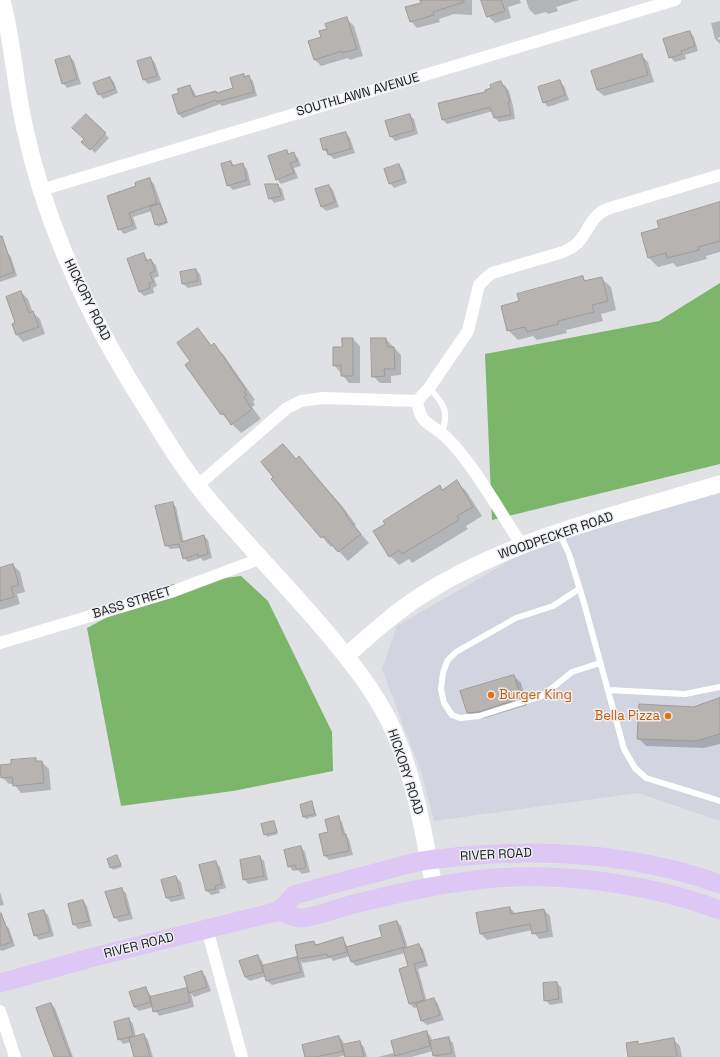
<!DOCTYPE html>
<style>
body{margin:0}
canvas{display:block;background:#e0e1e5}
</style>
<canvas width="720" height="1057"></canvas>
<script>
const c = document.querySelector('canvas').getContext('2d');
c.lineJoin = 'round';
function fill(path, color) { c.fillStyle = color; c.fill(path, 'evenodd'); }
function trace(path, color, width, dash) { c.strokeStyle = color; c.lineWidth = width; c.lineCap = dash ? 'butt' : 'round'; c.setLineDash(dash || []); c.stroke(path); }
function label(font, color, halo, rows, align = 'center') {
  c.font = font + ' "Space Grotesk",sans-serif'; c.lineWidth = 3; c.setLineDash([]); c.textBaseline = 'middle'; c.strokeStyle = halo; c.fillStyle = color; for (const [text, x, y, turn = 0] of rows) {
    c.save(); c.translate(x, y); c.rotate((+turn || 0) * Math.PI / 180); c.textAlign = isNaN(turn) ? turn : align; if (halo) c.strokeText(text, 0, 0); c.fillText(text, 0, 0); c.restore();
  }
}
fill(new Path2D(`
 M720,484V821L638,793L434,821L422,775L382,669L397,626L559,532Z`), '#d2d5e0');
fill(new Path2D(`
 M720,283V464L492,520L485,354L659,321Z
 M241,576L268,601L332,732L333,771L233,791L121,806L87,628L168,585Z`), '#7cb66b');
fill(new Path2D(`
 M421,0H472V15L454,14L439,19L440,22L417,28L411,21L422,4Z
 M482,0H520L521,3L508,7L511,18L495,23L488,16Z
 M526,0H579L556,7L558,11L548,14L546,12L535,15L529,9Z
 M347,19L354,26L363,56L350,60L348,58L321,66L314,59L323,38L328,30Z
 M720,21V37L718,38V40L720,39V44L715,39L711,23Z
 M690,32L694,37L698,51L685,55L686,59L675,62L670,57Z
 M641,55L648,62L654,82L604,96L597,90Z
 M70,57L74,61L81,84L67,88L63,83Z
 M151,58L155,63L161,80L148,84L144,80Z
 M243,75L246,78L249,77L253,81L257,96L222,106L220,104L183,118L178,114L180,94L190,86L194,91L197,98L234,89Z
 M110,78L114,82L118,93L103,99L99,94Z
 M559,81L564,86L569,100L548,107L544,102Z
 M501,83L509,91L513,106L515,119L499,122L495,118L493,111L447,124L443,120L439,104L487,92Z
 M86,115L109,138L95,153L83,142L85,140Z
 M409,115L414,119L418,134L395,141L391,136Z
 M346,133L350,138L355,153L334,159L324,150Z
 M286,151L290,154L293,153L298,158L301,166L294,168L298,178L281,184L277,179Z
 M231,162L235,166L242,164L247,169L251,185L233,190L228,185Z
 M399,165L403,170L407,183L394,188L390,183Z
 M149,179L154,184L168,223L158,227L152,211L133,217L137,229L124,234L119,229L138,187Z
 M277,185L282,189L285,200L274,203L270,198Z
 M329,186L333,190L339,207L326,211L321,206Z
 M720,203V252L706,256L707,259L677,267L673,263L658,267L649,258L660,229Z
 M7,252L11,257L17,276L0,282V255Z
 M144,255L149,261L151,260L156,265L159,276L154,278L157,286L153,288L154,293L144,296L139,291Z
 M196,270L200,274L202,285L188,288L183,284Z
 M582,277L587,282L601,278L611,287L616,310L601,314L603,321L566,330L567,333L537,340L533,336L518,340L508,330L520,302Z
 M21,292L28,299L33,313L40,319L45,334L23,342L17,335Z
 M198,329L212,346L213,345L223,354L255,400L253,401L255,405L252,407L261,419L241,433L222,414L186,365L191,361Z
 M353,339L360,346V383H349L334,365L343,348Z
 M386,339L401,355V375L391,376V383H380L373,376Z
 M299,457L343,507L356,525L354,526L369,543L348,561L333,545L331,547L322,537L287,496L296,459Z
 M457,482L466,491L482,516L466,526L468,529L412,563L409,559L399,565L390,556L440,486L443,490Z
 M172,503L176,507L184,543L204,536L208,540L212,558L203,561L201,558L188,562L184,558L181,548L170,549L166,545Z
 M13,565L20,572L25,592L17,594L20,604L0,610V569Z
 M514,676L521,683L527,705L485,718L475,719L468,712Z
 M720,699V744L704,748L646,746L638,738L693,708Z
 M35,759L38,762H42L49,769L51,790L21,793L14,784H9L2,777L12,765Z
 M312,803L317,816L306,819L304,817Z
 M338,818L342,822L346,836L349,839L353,855L329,860L325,856L320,835L329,833Z
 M274,822L278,834L267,837L262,825Z
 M301,847L305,852L310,872L302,874L298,870L293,871L289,866Z
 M117,856L122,867L113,870L108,859Z
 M260,857L264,861L268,880L248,884L244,879Z
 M215,862L220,867L226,888L219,890L220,893L211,895L207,891L201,866Z
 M176,877L181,882L185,899L171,902L167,898L162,880Z
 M121,889L126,893L133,919L119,922L115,917Z
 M0,892L4,905L0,906Z
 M83,901L87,906L92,926L78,929L74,924Z
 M510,908L516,914L544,910L550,916L553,937L539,939L532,930L487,940L481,934Z
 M44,911L48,915L54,936L39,940L35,935Z
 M397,922L401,926L408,948L419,945L423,949L428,966L418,969L427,1002L434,999L438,1004L444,1020L427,1025L422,1021L418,1007L414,1008L410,1004L409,967L405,953L356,966L351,961L350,956L333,961L331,958L303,963L301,961L305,977L272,985L267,981L266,976L250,981L245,977L258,956L262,961L264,967L297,958L299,960L296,946L314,942L317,945L342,938L348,947L384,938Z
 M4,924L9,928L15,946L2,951L0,950V925Z
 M202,972L206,977L211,991L194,997L191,993L194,1007L159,1016L153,1007L139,1011L134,1007L146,988L152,998L186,989L189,992Z
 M557,983L561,987L563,1003L550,1005L545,1000Z
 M51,1004L55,1008L73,1057H55Z
 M129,1019L133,1024L136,1037L144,1035L148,1040L153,1057H135L131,1042L123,1044L119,1039Z
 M427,1032L431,1037L432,1041L448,1038L453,1043L456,1057H435L433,1051L411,1057H378L393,1053L396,1056L392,1042Z
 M339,1037L343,1041L344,1046L359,1042L364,1047L367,1057H346V1055L338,1057H306Z
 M673,1039L680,1046L682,1057H629L637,1042L640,1045Z`), '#0003');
const building = new Path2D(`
 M420,0H464V2L433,12L434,15L410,22L405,7L421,3Z
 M481,0H501L505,11L487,17Z
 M347,17L357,49L342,53V51L314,60L308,41L321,37L319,31L327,29L325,24Z
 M690,31L695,46L681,51L682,54L669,58L663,39Z
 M642,54L648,75L597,90L591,71Z
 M70,56L77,79L62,84L55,60Z
 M151,57L157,76L143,80L137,61Z
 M244,74V77L249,75L254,92L217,102L216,100L178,114L172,95L179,93L177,89L190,85L194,97L216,91L217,93L233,88L230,78Z
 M110,77L115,89L98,95L93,83Z
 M560,80L565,95L543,103L538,87Z
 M501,81L503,86H505L510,102H508L511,115L494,118L490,107L442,120L438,103L485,92V90L491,88L490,85Z
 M86,114L106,133L90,150L81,142L84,139L72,128Z
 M410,114L414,130L390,137L385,121Z
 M346,132L351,149L328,155L327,149L323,150L320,139Z
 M287,150L288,154L294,152L297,161L290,163L294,173L276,180L268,156Z
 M231,161L232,166L243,163L247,180L227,186L221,164Z
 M399,164L404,179L389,184L384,169Z
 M150,178L157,203L129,213L133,225L118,230L107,196L136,186L135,183Z
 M265,184H278L281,196L269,199Z
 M329,185L335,202L321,207L315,189Z
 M720,202V241L698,247L699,250L667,258L666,253L648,258L641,233L659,228L657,221Z
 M160,204L167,222L155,225L150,207Z
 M0,236H2L14,272L0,277Z
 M144,253L146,261L151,259L155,271L150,273L153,282L149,283L150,288L139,292L127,259Z
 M196,269L198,281L182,284L180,272Z
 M583,276L584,281L602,277L608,301L592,305L594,312L558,321V324L527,332L525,327L507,331L501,306L519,301L517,294Z
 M21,291L29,313L33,311L39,327L16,335L12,324L15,322L6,297Z
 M198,328L211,346L214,343L246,390L244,392L247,395L244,397L252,409L231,425L223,413L221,415L185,365L190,361L177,343Z
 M342,338H353V376H341V365L333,366V347H342Z
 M371,338H386L387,347H394L395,369H384L385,376L372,377Z
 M283,444L296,459L299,456L333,497L347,515L346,516L361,534L338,552L324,536L321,538L286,497L271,479L273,477L261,462Z
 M457,480L473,507L457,516L459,520L402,554L399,550L389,557L373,531L385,524L383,521L440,485L442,490Z
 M173,502L181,542L204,535L208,554L198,557V554L183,559L179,544L165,546L155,506Z
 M13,564L19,585L11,587L14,597L0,601V568Z
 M514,675L521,698L478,712L467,713L460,691Z
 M720,698V734L696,741L637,739L639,704L693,707Z
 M36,758V761H42L44,783L13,786L12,777L1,778L0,765L11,764V760Z
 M312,801L315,814L303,817L300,805Z
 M339,816L343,835L346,834L349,851L324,856L319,834L328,832L325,820Z
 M274,821L277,832L264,835L261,824Z
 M301,846L306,867L297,870L295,865L288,867L284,850Z
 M117,855L121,865L110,868L107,859Z
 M260,856L264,876L243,880L240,860Z
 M216,861L222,884L215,886L216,889L206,891L199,865Z
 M176,876L181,895L166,898L161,880Z
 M122,888L129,914L114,918L105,892Z
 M83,900L89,921L73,925L68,904Z
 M510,907L511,914L544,909L548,931L532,934L530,924L480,934L476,913Z
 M44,910L50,932L34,936L28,914Z
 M1,913L12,942L0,946V914Z
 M397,921L405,947L351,962L346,947L382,937L379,926Z
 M343,937L347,952L328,957L327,954L298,959L295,945L314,941L315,945Z
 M419,944L425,961L414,964L424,1000L409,1004L399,969L408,966L403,949Z
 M258,955L263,972L245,977L239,961Z
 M297,957L301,972L266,981L262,966Z
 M202,971L207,987L189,993L184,977Z
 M557,982L559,999L544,1001L543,983Z
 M146,987L151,1002L134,1007L129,992Z
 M187,988L190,1002L153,1012L150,997Z
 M434,998L440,1015L421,1021L416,1004Z
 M51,1003L65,1043L71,1057H54L46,1036L36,1008Z
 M129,1018L133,1036L118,1040L114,1022Z
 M427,1031L430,1046L395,1056L391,1041Z
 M144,1034L150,1057H134L129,1038Z
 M339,1036L343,1051L316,1057H305L302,1045Z
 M449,1037L452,1053L433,1056L430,1041Z
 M674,1038L677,1057H628L626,1043L638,1041V1044Z
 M360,1041L364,1057H345L342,1045Z`);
fill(building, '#b7b3b1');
trace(building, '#9e9b98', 1);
trace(new Path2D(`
 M429,388C444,403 450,413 441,434
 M559,532L569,554L584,603L624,749L635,768L646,778L720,801
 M579,589L553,606L516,618L456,652L447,661L443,673L441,689L444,703L452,715L460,718L479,716L542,696L572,672L600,663
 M608,690L685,694L720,687`), '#fff', 6);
trace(new Path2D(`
 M41,190L675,0
 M417,401L429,388L468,331L479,285L486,278L492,273L563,252C570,249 576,246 581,239C590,227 592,216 607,209L720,175
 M197,486L287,408L301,401L323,398L417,401C421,427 431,422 446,437C476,467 498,510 522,545
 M0,643L174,591L262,558
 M207,929L242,1057
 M0,1011L15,1057`), '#fff', 12);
trace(new Path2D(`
 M2,0C13,43 15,86 25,129C44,218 82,302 129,380C156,423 181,468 214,506C251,549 291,590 328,634C351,662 373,689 389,721C414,772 423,831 434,886
 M346,656C370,635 394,613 422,595C512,538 618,514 720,484`), '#fff', 17);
trace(new Path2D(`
 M279,911C285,913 295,918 302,918C319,916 338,908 354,904C390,895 425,887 461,882C544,869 641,881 720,910
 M0,983L90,958L279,911L294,895C322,887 351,879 379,872C396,867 413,862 429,860C527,847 627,851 720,884`), '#ddc7f4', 19);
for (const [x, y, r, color] of [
 [491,695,4,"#e8710a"],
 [668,716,4,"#e8710a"]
]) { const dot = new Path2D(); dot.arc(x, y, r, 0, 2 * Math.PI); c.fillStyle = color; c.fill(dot); trace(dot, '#edeef2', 1.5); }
label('13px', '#1b1c1d', '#edeef2', [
 ["SOUTHLAWN AVENUE",358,95,-16],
 ["HICKORY ROAD",87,300,64],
 ["WOODPECKER ROAD",556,536,-19],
 ["BASS STREET",132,603,-17],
 ["HICKORY ROAD",405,772,72],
 ["RIVER ROAD",496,855,-3],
 ["RIVER ROAD",139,946,-14]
]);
label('13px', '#c56008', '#edeef2', [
 ["Burger King",499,695],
 ["Bella Pizza",660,716,"right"]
], 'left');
</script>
